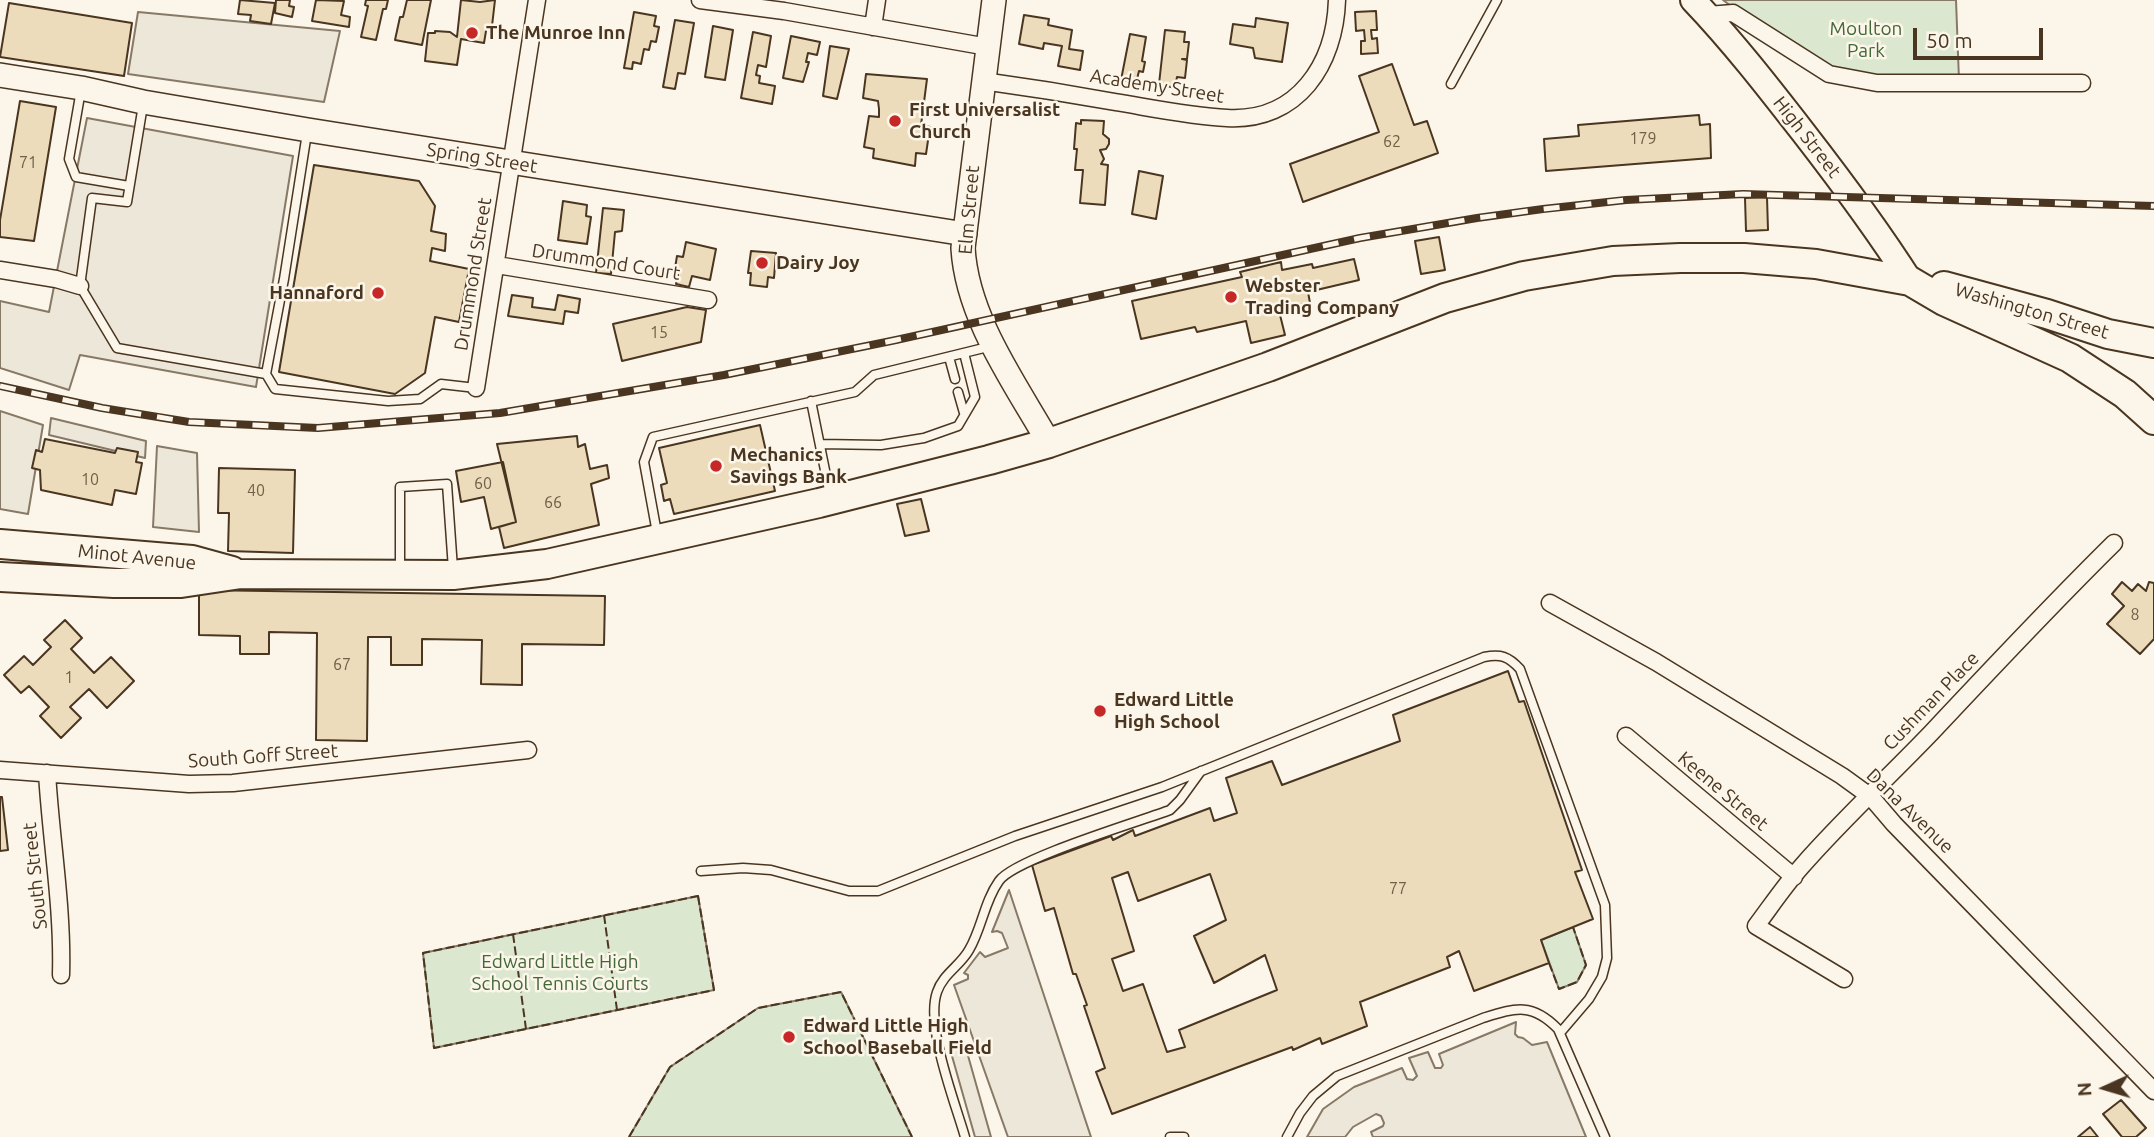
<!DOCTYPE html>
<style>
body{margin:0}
#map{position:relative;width:2154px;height:1137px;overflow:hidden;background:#fbf6e9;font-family:Ubuntu,sans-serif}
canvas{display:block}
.north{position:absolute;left:2070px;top:1053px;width:70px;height:70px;-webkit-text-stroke:5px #fbf6e9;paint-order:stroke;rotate:266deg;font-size:19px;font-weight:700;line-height:28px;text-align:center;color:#4a3520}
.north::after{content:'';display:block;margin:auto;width:24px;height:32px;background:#4a3520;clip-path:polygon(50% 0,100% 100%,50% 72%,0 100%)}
.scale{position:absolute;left:1913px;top:28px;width:130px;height:32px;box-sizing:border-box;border:4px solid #4a3520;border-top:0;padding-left:9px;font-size:21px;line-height:24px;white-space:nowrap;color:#4a3520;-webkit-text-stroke:5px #fbf6e9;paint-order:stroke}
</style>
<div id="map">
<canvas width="2154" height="1137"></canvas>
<div class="north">N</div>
<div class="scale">50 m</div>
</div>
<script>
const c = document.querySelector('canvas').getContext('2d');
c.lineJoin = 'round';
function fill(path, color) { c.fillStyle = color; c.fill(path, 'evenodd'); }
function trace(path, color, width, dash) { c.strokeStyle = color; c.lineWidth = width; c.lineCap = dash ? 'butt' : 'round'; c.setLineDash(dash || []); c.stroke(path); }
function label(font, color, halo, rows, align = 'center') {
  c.font = font + ' Ubuntu,sans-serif'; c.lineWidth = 5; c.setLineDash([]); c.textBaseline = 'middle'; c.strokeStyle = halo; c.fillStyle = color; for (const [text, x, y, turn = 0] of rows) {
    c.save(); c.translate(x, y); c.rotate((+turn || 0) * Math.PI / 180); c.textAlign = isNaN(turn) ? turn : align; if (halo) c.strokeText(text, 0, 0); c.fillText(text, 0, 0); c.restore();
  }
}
const green = new Path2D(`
 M1723,0H1956L1959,80H1829Z
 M698,896L714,990L434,1048L423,953Z
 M1573,927L1586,965L1577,982L1559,989L1541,940Z
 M841,992L912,1137H629L670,1067L758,1008Z`);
fill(green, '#dce7d0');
trace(green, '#887966', 2);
const parking = new Path2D(`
 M138,12L340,31L324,102L128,74Z
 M87,118L293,156L256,387L80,355L69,390L0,368V301L49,312Z
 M0,411L43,425L28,514L0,509Z
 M51,418L146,441L145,458L49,435Z
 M157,446L197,453L199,532L153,527Z
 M1009,890L1091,1137H1008L954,985L968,979V975L964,973L980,952L985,957L1008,948L1002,933L997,931L992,932Z
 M1516,1022L1515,1034L1518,1037L1523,1038L1532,1045L1547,1042L1586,1137H1373L1371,1132L1383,1126L1384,1123L1381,1116L1376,1114L1353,1127L1345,1137H1307L1323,1109L1354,1087L1402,1068L1407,1079L1413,1080L1417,1076L1409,1058L1428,1052L1435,1068H1441L1443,1065L1439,1054Z
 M965,1045L991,1137H975L950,1049Z`);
fill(parking, '#ede7d9');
trace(parking, '#887966', 2);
const building = new Path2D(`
 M240,0L275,3L271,24L250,21L251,15L238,14Z
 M276,0H290L289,6L294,7L292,17L275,13Z
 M316,0L344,1L341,15L350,17L349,27L312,21Z
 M366,0H388L386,9H383L376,40L361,37L368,6L365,5Z
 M407,0H431L422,45L395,40L400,17H403Z
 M461,0L480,2L495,0L492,26L487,25L484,43L461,39L457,65L425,61L428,33H435V31L450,32L457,37Z
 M9,3L132,23L124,76L0,57Z
 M1376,11L1377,30H1371L1372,39L1377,38L1378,53L1361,54V41H1365L1364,30L1356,31L1355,12Z
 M634,12L656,16L654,26L659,27L656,42L651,41L649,50L644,49L641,64L633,62L632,69L624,68Z
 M1024,15L1049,19L1048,25L1072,30L1069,49L1083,51L1080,70L1058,66L1062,46L1044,43L1043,49L1019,44Z
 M1256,18L1288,23L1282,62L1255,58L1253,48L1230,44L1233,24L1255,27Z
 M675,20L694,23L685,74L678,73L675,89L663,87Z
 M713,26L733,30L725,80L705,77Z
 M1165,30L1185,32L1184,42H1189L1187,59H1182L1187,60L1185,78L1177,77L1175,88L1159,84Z
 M753,32L771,36L766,67L758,65L756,75L760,76L759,83L775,86L772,104L741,98Z
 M1130,34L1146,37L1142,61L1145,62L1143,72L1139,71L1136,83L1121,80Z
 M791,36L820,42L817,55L808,53L806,62H809L803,82L783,78Z
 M830,46L849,49L837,99L823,96Z
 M1392,64L1414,125L1427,121L1438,153L1303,202L1290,164L1379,132L1359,76Z
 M866,74L927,79L921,125L930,127L926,154L916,153L915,166L873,158L874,149L864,147L869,116L879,117V109L878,101L863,98Z
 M20,101L56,107L34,241L0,237V220Z
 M1699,115L1700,125L1710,124L1711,158L1546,171L1544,139L1579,136L1578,125Z
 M1081,120L1104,121L1103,134L1109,139V144L1106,149L1100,150L1104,159L1101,164L1108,165L1105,205L1080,203L1083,170H1075L1077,149H1074L1076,123L1081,124Z
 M314,165L419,181L435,206L431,231L446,234L445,251L432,248L430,261L469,269L459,322L435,317L425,373L395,394L279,372Z
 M1139,171L1163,176L1156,219L1132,214Z
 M1767,197L1768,230L1746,231L1745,198Z
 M563,201L587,205L586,216L591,217L587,244L558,240Z
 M603,208L624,210L622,231L615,232L611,274L596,273Z
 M1439,237L1445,270L1421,274L1415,241Z
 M686,242L716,249L710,280L692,276L689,287L676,284L678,275L674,274L677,256L683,257Z
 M751,251L776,253L774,278L768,277L767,287L750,285L751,273H748Z
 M1354,259L1359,280L1308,292L1310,303L1289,307L1290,313L1280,315L1285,335L1251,343L1246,321L1197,332L1195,327L1141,339L1132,301L1242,277L1240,272L1281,262L1282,270L1312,264L1313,268Z
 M512,295L533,298L532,307L555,310L558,295L580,299L578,313L565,311L563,324L508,316Z
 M687,307L706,310L701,342L622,361L613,324Z
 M760,425L775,491L674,514L670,499L664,501L661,485L667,483L659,448Z
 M577,436L578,447L585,444L590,469L607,465L609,478L591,484L599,525L504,548L499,527L516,522L497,444Z
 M45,439L115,453L117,448L138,452L136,462L142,463L136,494L115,490L112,505L41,490L40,470L32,468L36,450L42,452Z
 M503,462L516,522L491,529L484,497L461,502L456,471Z
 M219,468L295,470L293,553L228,551L229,513H218Z
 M921,499L929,531L905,536L897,504Z
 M2122,582L2132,591L2138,584L2146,591L2149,582L2154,583V639L2140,654L2107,624L2124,606L2112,594Z
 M199,590L605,596L604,645L522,644V685L481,684L482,640L422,639V665H391V637H368L367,741L316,740L317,633L269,632V654H240V636L199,635Z
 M65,620L82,638L71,649L94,673L111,657L134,681L107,708L89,689L70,707L81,718L61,738L40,716L49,707L29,686L21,693L4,675L24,656L33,665L51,647L44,640Z
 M1508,671L1519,702L1524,701L1582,870L1575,872L1593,919L1541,940L1549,963L1474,991L1459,951L1447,957L1450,967L1360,1002L1367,1026L1322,1044L1320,1038L1293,1050L1292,1047L1112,1114L1096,1072L1105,1068L1084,1006L1087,1005L1076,974H1073L1054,908L1045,911L1032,865L1111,836L1113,840L1133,830L1135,836L1210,808L1214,821L1237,813L1226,778L1272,761L1282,785L1400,741L1393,715ZM1128,872L1138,901L1210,874L1226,920L1194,936L1214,983L1265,955L1277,990L1179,1030L1185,1047L1167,1052L1143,984L1123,991L1112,959L1134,951L1112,878Z
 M0,797H2L8,850L0,851Z
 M2121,1100L2146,1128L2136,1137H2122L2103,1114Z
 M2090,1127L2098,1137H2078Z`);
fill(building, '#ecdcbc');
trace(building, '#4a3520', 2);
const lane = new Path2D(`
 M1451,84L1497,0
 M81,90L69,159L76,177L129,186
 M143,105L127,202L92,198L80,286L117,348L266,374L284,279L307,133
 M949,357L955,379
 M266,374L275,389L388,401L420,399L441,384L476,388
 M958,392L964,413
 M811,401L830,495
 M820,444L881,445L924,438L958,426L975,397L964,353
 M657,533L644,462L653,437L855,392L874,375L992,346
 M400,569V487L447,484L453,569
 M701,871L743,868L771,870L849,891H878L1015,836L1162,787L1484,657C1501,654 1508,656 1520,669L1605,905L1607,958L1602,977L1589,999L1560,1033
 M965,1137C955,1102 925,1026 937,992C943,974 960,966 969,950C982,928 984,902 999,881C1014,859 1138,822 1170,810L1180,800L1201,771
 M1170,1137H1184
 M1287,1137L1300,1113L1313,1096L1337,1076L1483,1018C1515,1008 1532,1002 1558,1029L1605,1137`);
const street = new Path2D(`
 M700,0L784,11L988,47
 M1708,15L1733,13L1829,74L1877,83H2082
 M873,27L877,0
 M983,81C1027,87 1071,94 1115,102C1152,108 1190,116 1227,118C1298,122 1335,64 1337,0
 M497,265L708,300
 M0,270L56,279L80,286
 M476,388L537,0
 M1550,603L1656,662L1842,776L1871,797L1894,824L2154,1091
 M1626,736L1794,877
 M0,770L189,784L233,783L528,750
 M47,773C51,841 63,907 61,975
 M1844,979L1756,926C1771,906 1785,885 1802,866C1843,819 1889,777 1932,732C1992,668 2052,604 2114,543`);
const secondary = new Path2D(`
 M994,0L963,248C967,318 1015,383 1049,443
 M0,75L81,88L143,102L308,130L965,234`);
const primary = new Path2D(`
 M1693,0C1733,42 1768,87 1803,132C1841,181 1877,229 1910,281`);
const highway = new Path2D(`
 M1944,286L2047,314L2108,334L2154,343
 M0,544L192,560L232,571
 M0,577L114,583H181L241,574L453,575L547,564L819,503L989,460L1049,443L1268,367L1445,298L1524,276L1613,261L1680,258H1744L1816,264L1910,281L1944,301L2070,358L2125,394L2154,420`);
trace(lane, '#4a3520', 11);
trace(street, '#4a3520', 19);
trace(secondary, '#4a3520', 26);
trace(primary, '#4a3520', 28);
trace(highway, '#4a3520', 32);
trace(lane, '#fbf6e9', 8);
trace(street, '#fbf6e9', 16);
trace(secondary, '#fbf6e9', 23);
trace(primary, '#fbf6e9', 24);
trace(highway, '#fbf6e9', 28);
const rail = new Path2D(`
 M0,386L102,408L189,422L318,428L500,413L724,375L896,340L1360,238L1477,218L1543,209L1626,200L1743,194L2154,206`);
trace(rail, '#4a3520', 8);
trace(rail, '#fbf6e9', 5, [16]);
trace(new Path2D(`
 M698,896L714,990L434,1048L423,953Z
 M604,915L617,1010
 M513,934L526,1029
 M1549,963L1559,989L1577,982L1586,965L1573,927
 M629,1137L670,1067L758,1008L841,992L912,1137`), '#4a3520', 2, [9, 3.5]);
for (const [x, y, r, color] of [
 [472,33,7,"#c62828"],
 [895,121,7,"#c62828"],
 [762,263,7,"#c62828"],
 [378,293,7,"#c62828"],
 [1231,297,7,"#c62828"],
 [716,466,7,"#c62828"],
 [1100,711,7,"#c62828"],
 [789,1037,7,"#c62828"]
]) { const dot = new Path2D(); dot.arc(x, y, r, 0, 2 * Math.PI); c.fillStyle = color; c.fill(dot); trace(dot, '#fbf6e9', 2.5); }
label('16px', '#725f47', null, [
 ["179",1643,139],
 ["62",1392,142],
 ["71",28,163],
 ["15",659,333],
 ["10",90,480],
 ["60",483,484],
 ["40",256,491],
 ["66",553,503],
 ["8",2135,615],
 ["67",342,665],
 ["1",69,678],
 ["77",1398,889]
]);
label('19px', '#436837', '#fbf6e9', [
 ["Moulton",1866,29],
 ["Park",1866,51],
 ["Edward Little High",560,962],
 ["School Tennis Courts",560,984]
]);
label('bold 19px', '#4a3520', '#fbf6e9', [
 ["The Munroe Inn",486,33],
 ["First Universalist",909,110],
 ["Church",909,132],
 ["Dairy Joy",776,263],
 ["Webster",1245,286],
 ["Trading Company",1245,308],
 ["Hannaford",364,293,"right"],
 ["Mechanics",730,455],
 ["Savings Bank",730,477],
 ["Edward Little",1114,700],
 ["High School",1114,722],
 ["Edward Little High",803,1026],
 ["School Baseball Field",803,1048]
], 'left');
label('19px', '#4a3520', '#fbf6e9', [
 ["Academy Street",1157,86,9],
 ["High Street",1807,137,52],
 ["Spring Street",482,158,9],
 ["Elm Street",969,210,-85],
 ["Drummond Court",606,262,9],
 ["Drummond Street",473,274,-81],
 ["Washington Street",2032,311,16],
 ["Minot Avenue",137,557,6],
 ["Cushman Place",1931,701,-46],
 ["South Goff Street",263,756,-4],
 ["Keene Street",1723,791,40],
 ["Dana Avenue",1910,811,44],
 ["South Street",35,876,-96]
]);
</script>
